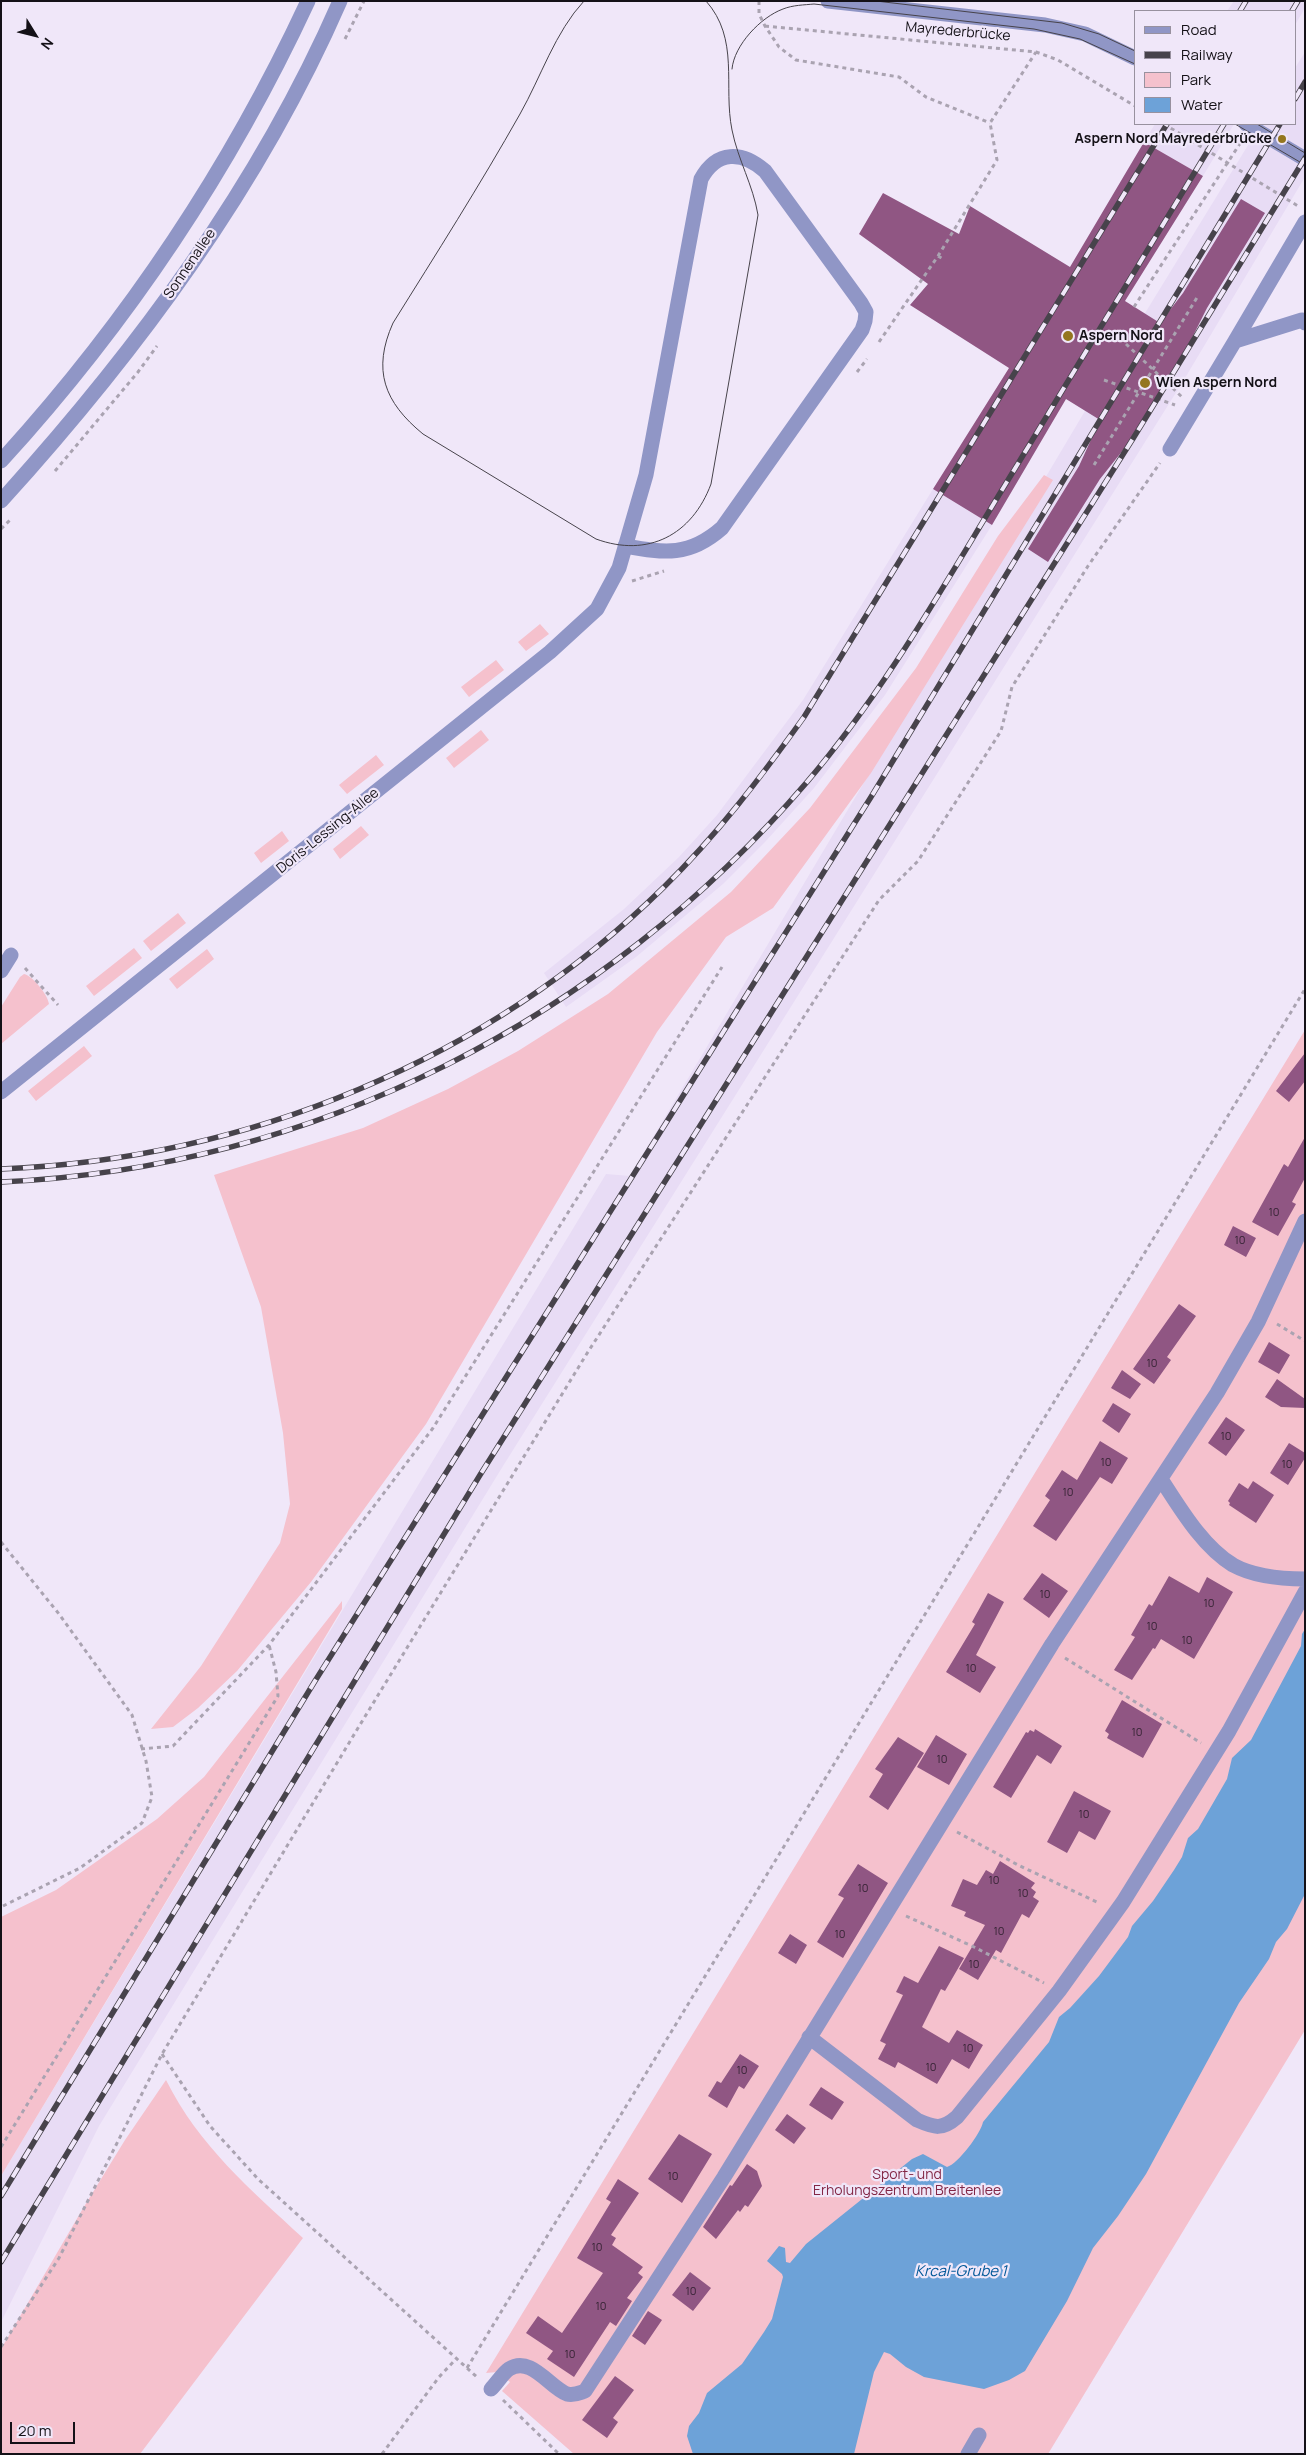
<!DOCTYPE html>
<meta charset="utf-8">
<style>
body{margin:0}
#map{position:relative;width:1306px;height:2455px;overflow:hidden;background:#f0e7f9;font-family:Manrope,sans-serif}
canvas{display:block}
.frame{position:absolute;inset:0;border:2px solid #141117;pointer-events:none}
.legend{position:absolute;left:1134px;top:10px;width:162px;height:115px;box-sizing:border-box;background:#f0e7f9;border:1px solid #98919f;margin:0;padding:6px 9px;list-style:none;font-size:15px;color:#141117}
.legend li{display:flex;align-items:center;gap:10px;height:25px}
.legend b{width:25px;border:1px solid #98919f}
.north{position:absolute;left:10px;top:10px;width:50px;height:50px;-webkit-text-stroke:4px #f0e7f9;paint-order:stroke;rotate:126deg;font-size:14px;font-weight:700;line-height:20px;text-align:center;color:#141117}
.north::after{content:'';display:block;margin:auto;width:18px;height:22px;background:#141117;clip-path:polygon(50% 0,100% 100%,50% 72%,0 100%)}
.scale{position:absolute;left:10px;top:2422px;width:65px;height:22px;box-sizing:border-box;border:2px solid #141117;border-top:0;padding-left:6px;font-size:15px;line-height:18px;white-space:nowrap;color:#141117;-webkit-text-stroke:4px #f0e7f9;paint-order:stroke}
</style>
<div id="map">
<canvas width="1306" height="2455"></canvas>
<div class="frame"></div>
<ul class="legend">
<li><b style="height:6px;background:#9096c6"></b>Road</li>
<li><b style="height:6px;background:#47434b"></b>Railway</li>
<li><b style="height:14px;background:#f5c1cd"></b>Park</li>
<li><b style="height:14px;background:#6da2d8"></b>Water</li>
</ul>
<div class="north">N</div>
<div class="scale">20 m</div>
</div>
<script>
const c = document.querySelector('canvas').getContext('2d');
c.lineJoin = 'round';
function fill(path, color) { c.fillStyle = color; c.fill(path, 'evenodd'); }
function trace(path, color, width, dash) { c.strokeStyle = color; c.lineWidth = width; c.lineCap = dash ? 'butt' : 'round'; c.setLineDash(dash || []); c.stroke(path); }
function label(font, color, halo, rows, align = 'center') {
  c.font = font + ' Manrope,sans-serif'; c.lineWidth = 4.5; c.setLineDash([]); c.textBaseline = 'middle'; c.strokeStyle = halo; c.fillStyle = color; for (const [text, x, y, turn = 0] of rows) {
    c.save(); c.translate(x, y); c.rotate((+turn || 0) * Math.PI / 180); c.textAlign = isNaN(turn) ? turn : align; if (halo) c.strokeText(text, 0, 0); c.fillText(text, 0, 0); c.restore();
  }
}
fill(new Path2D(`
 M1234,1H1305V8L1295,25V11H1227Z
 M1305,52V177L1182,383L503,1466L99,2126L1,2322V2176L606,1174L630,1176L1085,411L1261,124H1295V68Z
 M1155,124H1234L1203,176L1144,142Z
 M933,489L992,525L885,695L814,788L765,842L723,884L636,957L566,1007L544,973L624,909L679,857L717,815L803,700Z`), '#e8dcf5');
fill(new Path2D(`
 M1044,475L1053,480L871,773L773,908L726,937L657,1032L426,1424L311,1582L237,1671L198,1708L173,1727L151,1729L201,1666L280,1543L290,1504L283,1433L261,1307L214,1175L363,1128L448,1089L518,1051L608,994L731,892L810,808L916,668L998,536Z
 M540,624L549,634L526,651L518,642Z
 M496,660L504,670L469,697L461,687Z
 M481,730L489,740L454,768L446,758Z
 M376,755L384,765L347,794L339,785Z
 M361,826L369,835L340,859L333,849Z
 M282,831L289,841L261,863L254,853Z
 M178,913L186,923L151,951L143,941Z
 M134,948L142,958L94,996L86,986Z
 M207,949L214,959L177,989L169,979Z
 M24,974C33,976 48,995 49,1004L1,1044V1007L20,977Z
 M1305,1030V2030L1048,2454H574L502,2391L510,2382L497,2372L486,2373Z
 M84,1046L92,1056L36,1101L28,1091Z
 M342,1601V1609L1,2176V1917L56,1890L157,1819L204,1777Z
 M166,2080C199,2146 250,2189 303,2238L140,2454H1V2349L82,2210L125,2140Z`), '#f5c1cd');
fill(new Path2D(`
 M1305,1629V1894L1287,1929L1276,1942L1269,1959L1239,2003L1146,2174L1118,2216L1093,2248L1067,2301L1025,2371L1009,2380L984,2389L924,2377L906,2367L890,2354L884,2352L874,2372L854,2454H693L687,2436L689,2426L699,2413L707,2393L742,2364L764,2332L772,2319L783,2277L782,2274L767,2261L779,2246L785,2248L786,2262L790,2263L806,2244L912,2159L923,2154L947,2167C958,2164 981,2133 983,2122L1049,2042L1059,2017L1070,2008L1099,1976L1128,1937L1132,1926L1153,1901L1174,1870L1182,1857L1188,1838L1198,1829L1227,1779L1232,1758L1251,1740L1301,1646L1302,1634Z`), '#6da2d8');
fill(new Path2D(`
 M1144,142L1203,176L1125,301L1160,323L1183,293L1241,199L1265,213L1207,308L1169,384L1139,430L1100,479L1048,562L1028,549L1079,466L1100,420L1066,399L992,525L933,489L1009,368L910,305L928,284L859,234L883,193L959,234L970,206L1070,267Z
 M1305,1053V1081L1289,1102L1276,1091Z
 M1305,1137V1178L1292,1202L1296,1204L1278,1236L1252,1222L1284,1164L1288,1167Z
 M1233,1226L1256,1238L1246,1257L1224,1245Z
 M1179,1304L1196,1316L1167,1357L1171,1360L1154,1384L1133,1369Z
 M1269,1342L1290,1355L1279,1374L1258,1362Z
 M1122,1370L1141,1384L1130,1399L1111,1388Z
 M1277,1379L1305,1399V1408L1281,1407L1265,1397Z
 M1113,1403L1131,1414L1119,1433L1102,1421Z
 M1226,1417L1245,1430L1226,1456L1208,1443Z
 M1100,1441L1128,1458L1112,1484L1100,1477L1056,1541L1033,1526L1050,1500L1045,1496L1062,1470L1077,1480Z
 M1289,1443L1305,1453V1458L1288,1485L1270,1473Z
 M1253,1481L1274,1495L1256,1523L1229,1505L1230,1503L1228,1501L1239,1483L1248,1489Z
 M1042,1573L1068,1591L1049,1618L1023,1599Z
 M1169,1576L1199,1593L1207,1577L1233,1592L1194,1659L1161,1639L1155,1649L1153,1648L1132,1680L1114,1670L1135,1637L1131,1635L1149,1604L1152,1606Z
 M988,1593L1004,1602L976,1655L996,1667L980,1693L946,1672L975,1624L972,1622Z
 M1122,1700L1162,1724L1143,1758L1107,1738L1109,1734L1105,1731Z
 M1035,1729L1062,1746L1051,1764L1037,1755L1011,1798L993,1787L1026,1732L1028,1733L1030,1730L1034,1732Z
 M936,1735L967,1754L949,1785L917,1767Z
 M898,1737L924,1753L888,1810L869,1797L883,1774L875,1769Z
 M1074,1791L1111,1811L1095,1840L1079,1831L1067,1853L1047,1842Z
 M1000,1861L1035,1883L1031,1888L1036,1892L1033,1897L1039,1901L1029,1918L1022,1914L1001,1953L996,1950L978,1980L959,1969L985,1925L964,1916L966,1912L951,1906L963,1879L977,1885L986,1870L993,1874Z
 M858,1864L888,1883L843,1958L817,1942L844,1898L838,1895Z
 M790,1934L807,1945L796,1964L778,1953Z
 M939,1946L964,1958L945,1991L941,1989L922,2027L949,2043L957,2030L983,2045L969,2069L952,2059L937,2084L898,2062L895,2068L878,2059L886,2044L880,2041L903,1995L896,1992L904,1976L918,1983Z
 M740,2054L759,2066L744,2089L739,2086L727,2108L708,2096L717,2081L721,2083Z
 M821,2087L844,2102L832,2120L809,2105Z
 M787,2114L806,2128L794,2144L775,2130Z
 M679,2134L712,2154L682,2203L648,2179Z
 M747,2164L757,2171L762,2186L748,2207L745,2205L740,2212L738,2210L716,2239L703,2227L730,2185L732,2186Z
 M618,2179L639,2193L611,2235L616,2238L612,2245L643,2267L638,2273L643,2277L627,2298L632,2301L616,2326L610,2322L574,2377L547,2359L553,2351L526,2333L538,2316L562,2333L603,2273L577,2258L611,2202L606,2199Z
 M690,2272L711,2288L693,2311L672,2295Z
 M648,2311L662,2320L645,2345L632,2336Z
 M615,2376L634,2390L613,2418L618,2422L607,2438L582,2420Z`), '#905683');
trace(new Path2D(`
 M759,1V14L765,26L779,47L796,60L899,77L926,97L990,123
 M765,26L1036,52L1058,60L1135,106
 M345,39L364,1
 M1164,124L1298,206
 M938,256L943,259
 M1134,307L1241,142
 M879,342L938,256L997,160L990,123L1036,52
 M1126,344L1182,397
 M857,372L867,359
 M1104,380L1175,405
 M1094,465L1198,296
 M55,471L138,372L157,346
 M1,529L12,518
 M632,581L664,571
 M25,968L58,1005
 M1277,1324L1305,1341
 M1,1542L59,1614L132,1715L146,1761L152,1797L142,1823L80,1868L1,1907
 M1065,1658L1201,1743
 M141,1749L173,1746L269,1645L433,1428L722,967
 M957,1832L1018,1865L1099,1903
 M906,1916L974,1947L1044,1983
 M162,2054L210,2126L258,2179L478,2378
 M1,2147L278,1696L276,1672L269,1645
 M1,2347L59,2258L162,2054L358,1728L586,1355L879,900L918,861L1001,731L1012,687L1088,566L1160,463
 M467,2368L1305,989
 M503,2400L559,2454
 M382,2454L439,2377L457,2358`), '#aaa3b1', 3, [4, 4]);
trace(new Path2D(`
 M828,1L1045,25L1085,34L1135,58
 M1246,124L1305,159
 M1305,222L1235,341L1302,320L1305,323
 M1170,449L1235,341
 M1,461C126,324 230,169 308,1
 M1,501C136,352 259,187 340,1
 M1,971L11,955
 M1,1092L550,652L597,609L619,568L646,475L701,179C717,150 742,151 765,171L861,303L866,312L865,321L862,330L722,528C689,557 665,553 625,546
 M1161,1479C1180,1508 1202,1546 1233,1565C1253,1576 1282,1579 1305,1579
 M809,2037L917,2120C935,2128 942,2130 957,2117L1059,1991L1123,1902L1229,1731L1305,1592
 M491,2389C497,2383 503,2373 509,2369C531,2355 550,2388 567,2394C574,2396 579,2393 585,2391L724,2177L1052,1644L1217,1393L1258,1322L1305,1221
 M968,2454L979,2435`), '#9096c6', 15);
trace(new Path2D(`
 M584,1C555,32 541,77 520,114C480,185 436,254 393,323C372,370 384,402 423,434L596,539C648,558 692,535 711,484L758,215C753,185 738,160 732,130C723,86 740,39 706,1
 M876,1L1062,23L1099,34L1135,51
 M732,69C734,45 761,17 783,9C793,5 804,5 814,4L1034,29L1080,39L1135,64
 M1235,124L1305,165
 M1257,124L1305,153`), '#47434b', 1);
const rail = new Path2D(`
 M1240,11L1246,1
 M1292,11L1298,1
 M1295,99L1305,82
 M1,1169C247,1159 487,1061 664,887C717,835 761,777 804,717L1167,124
 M1,1182C314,1168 604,1019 807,782C883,693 941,590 1002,490C1076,368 1150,246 1224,124
 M1,2196L315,1681L871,797L1280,124
 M1,2262L480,1475L1134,437L1305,158`);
trace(rail, '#47434b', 5.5);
trace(rail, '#f0e7f9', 4, [11]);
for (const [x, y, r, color] of [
 [1282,139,5,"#94761e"],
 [1068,336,6,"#94761e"],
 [1145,383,6,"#94761e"]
]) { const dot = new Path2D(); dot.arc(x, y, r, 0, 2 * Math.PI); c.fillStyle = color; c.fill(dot); trace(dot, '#f0e7f9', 2); }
label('11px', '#332232', null, [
 ["10",1274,1213],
 ["10",1240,1241],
 ["10",1152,1364],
 ["10",1226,1437],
 ["10",1106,1463],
 ["10",1287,1465],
 ["10",1068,1493],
 ["10",1045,1595],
 ["10",1209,1604],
 ["10",1152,1627],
 ["10",1187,1641],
 ["10",971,1669],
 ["10",1137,1733],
 ["10",942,1760],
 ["10",1084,1815],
 ["10",994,1881],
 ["10",863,1889],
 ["10",1023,1894],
 ["10",999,1932],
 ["10",840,1935],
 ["10",974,1965],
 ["10",968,2049],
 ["10",931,2068],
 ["10",742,2071],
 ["10",673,2177],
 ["10",597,2248],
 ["10",691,2292],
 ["10",601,2307],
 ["10",570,2355]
]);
label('14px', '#141117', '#f0e7f9', [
 ["Mayrederbrücke",958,32,5],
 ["Sonnenallee",190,264,-56],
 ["Doris-Lessing-Allee",328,831,-39]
]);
label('bold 14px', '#141117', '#f0e7f9', [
 ["Aspern Nord Mayrederbrücke",1272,139,"right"],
 ["Aspern Nord",1079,336],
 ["Wien Aspern Nord",1156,383]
], 'left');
label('14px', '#832746', '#f0e7f9', [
 ["Sport- und",907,2175],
 ["Erholungszentrum Breitenlee",907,2191]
]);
label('italic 15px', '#025899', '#f0e7f9', [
 ["Krcal-Grube 1",961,2272]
]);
</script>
